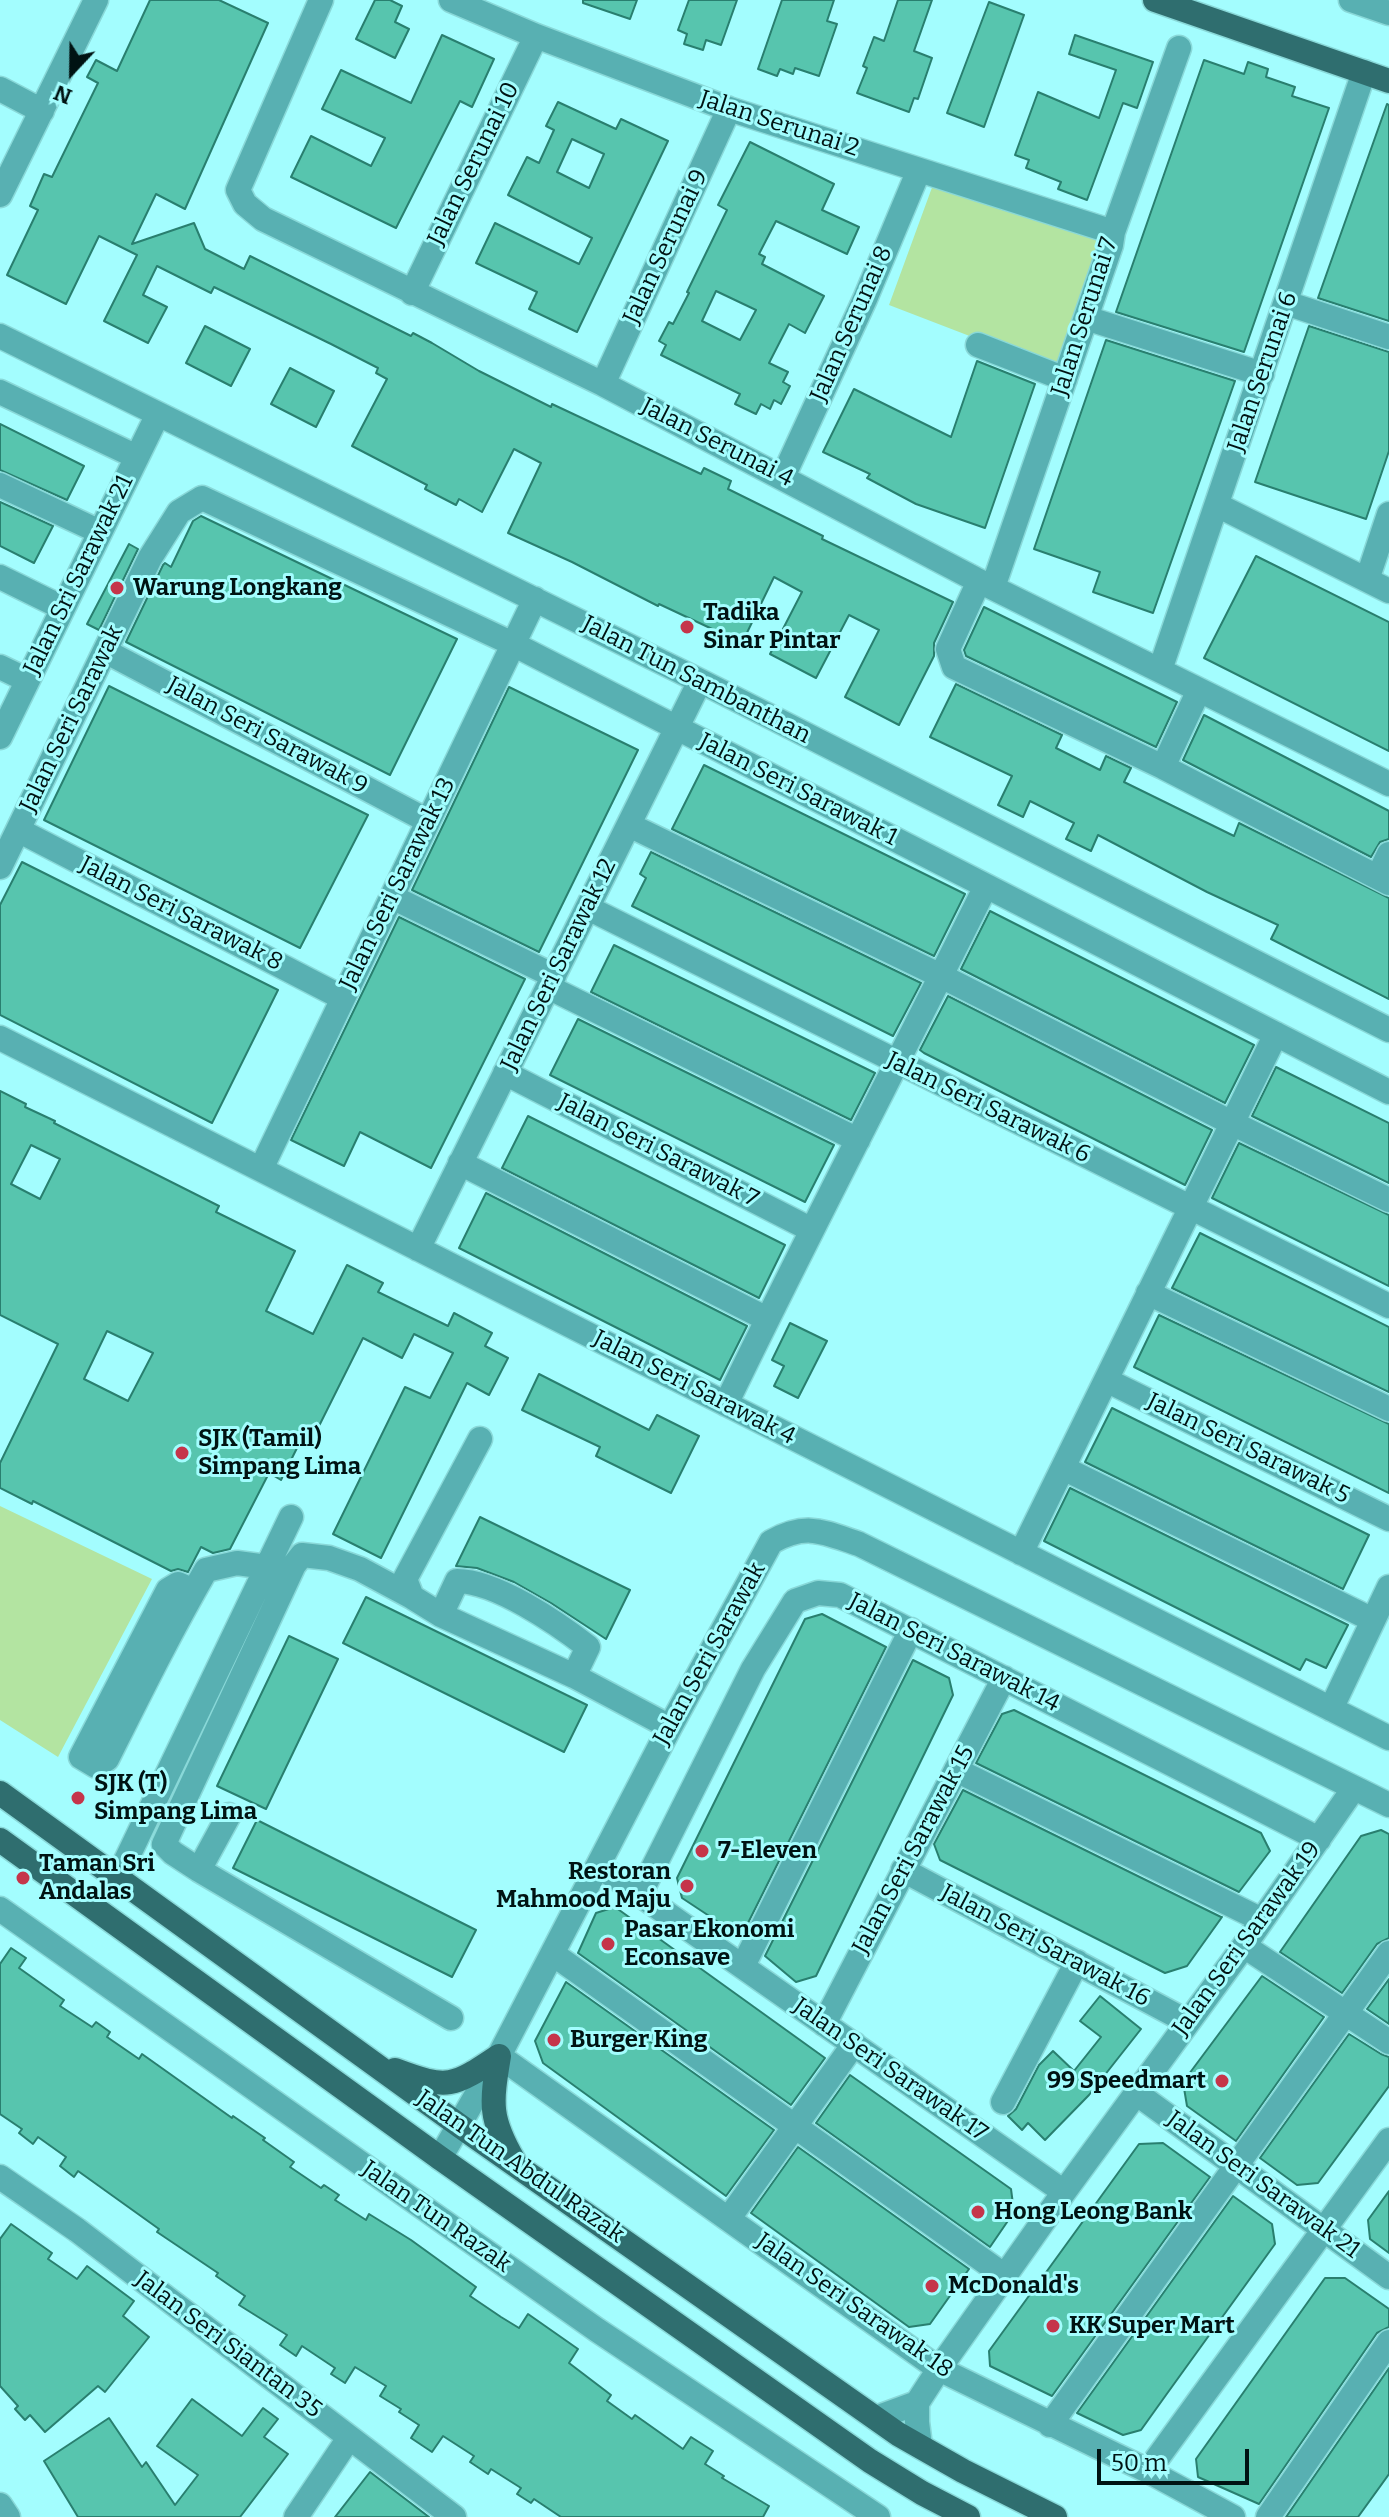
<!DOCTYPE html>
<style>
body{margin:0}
#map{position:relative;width:1389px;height:2517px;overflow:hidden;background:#a3fdfe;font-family:Bitter,serif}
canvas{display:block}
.north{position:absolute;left:32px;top:32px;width:80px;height:80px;-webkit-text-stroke:6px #a3fdfe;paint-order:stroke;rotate:202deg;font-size:22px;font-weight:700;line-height:32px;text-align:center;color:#001313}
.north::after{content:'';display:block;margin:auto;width:28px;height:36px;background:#001313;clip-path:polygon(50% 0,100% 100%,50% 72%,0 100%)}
.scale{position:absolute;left:1097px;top:2449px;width:152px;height:36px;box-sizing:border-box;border:4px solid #001313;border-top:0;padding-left:10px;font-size:24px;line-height:28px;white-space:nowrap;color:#001313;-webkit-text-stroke:6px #a3fdfe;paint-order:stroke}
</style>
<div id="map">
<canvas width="1389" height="2517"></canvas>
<div class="north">N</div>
<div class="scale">50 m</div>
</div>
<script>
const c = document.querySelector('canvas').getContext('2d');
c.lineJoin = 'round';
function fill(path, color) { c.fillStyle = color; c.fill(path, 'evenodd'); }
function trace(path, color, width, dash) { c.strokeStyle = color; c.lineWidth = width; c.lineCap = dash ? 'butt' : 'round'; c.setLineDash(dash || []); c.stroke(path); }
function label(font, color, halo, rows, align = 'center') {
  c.font = font + ' Bitter,serif'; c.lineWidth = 6; c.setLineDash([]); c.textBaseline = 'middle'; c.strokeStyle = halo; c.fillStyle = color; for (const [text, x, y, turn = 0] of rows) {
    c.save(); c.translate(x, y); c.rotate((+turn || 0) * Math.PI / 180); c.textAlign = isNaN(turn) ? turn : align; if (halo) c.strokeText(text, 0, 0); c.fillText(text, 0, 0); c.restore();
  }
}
fill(new Path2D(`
 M934,182L1105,236L1058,370L889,305Z
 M0,1506L152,1579L58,1757L0,1720Z`), '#b3e4a1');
const building = new Path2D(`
 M150,0H219L268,23L185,209L156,194L132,244L194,223L205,249L244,269L250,256L411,336L413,333L432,343L479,371L551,407L552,404L701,474L704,468L731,481L728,489L823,536L822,539L953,602L934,643V656L899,725L845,697L879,630L849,615L816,678L770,654L802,592L774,577L742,643L659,604L658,606L572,562L508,533L541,463L514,449L482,512L459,499L456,505L425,489L427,485L352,446L387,379L376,373L378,368L331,344L214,287L211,293L157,266L143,295L167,307L148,343L104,321L137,255L99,236L66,304L7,275L38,210L30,206L44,174L52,177L98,83L87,77L96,60L117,71Z
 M375,0H390L402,6L395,22L409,29L395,58L356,39Z
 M583,0H637L630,19L583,3Z
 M689,0H737L721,45L706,40L703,50L684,44L687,34L678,30Z
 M782,0H834L827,21L837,24L819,76L795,68L793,74L780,69L777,76L758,69Z
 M898,0H932L914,51L932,58L918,99L914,98L909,112L857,93L867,68L863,66L874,37L884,41Z
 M989,2L1024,15L984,127L947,113Z
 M442,35L494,59L472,107L460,101L396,228L291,177L311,136L371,166L385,138L322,109L341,70L411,103Z
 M1075,35L1153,62L1137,108L1123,103L1087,200L1058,189L1061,182L1026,168L1029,160L1015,155L1038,92L1099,118L1116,70L1069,54Z
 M1204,60L1244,74L1248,62L1268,69L1266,77L1295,87L1292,96L1329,108L1244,352L1116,312Z
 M558,102L616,129L621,119L668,141L577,332L529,309L537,292L476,263L495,223L579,264L592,238L508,195L527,157L539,163L554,130L546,126ZM572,139L604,154L589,188L557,172Z
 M1387,104L1389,105V321L1318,298Z
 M750,142L834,184L822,210L859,227L847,254L776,221L759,254L765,257L762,264L824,296L805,333L789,324L769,363L788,372L783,382L790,386L781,404L774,400L770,409L761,404L756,414L735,404L740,394L661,355L666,345L659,341L669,322L673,324L689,293L687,292L727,210L718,205ZM716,291L756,310L740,340L702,321Z
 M205,326L250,349L231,386L186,363Z
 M1309,326L1389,352V451L1366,519L1255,482Z
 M1106,340L1235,381L1153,613L1093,592L1100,572L1034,549Z
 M977,361L1035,384L985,528L916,504L867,478L870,474L823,452L854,389L951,437Z
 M290,368L334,391L316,427L271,404Z
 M0,424L84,466L67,500L0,470Z
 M0,502L53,526L34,563L0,546Z
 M201,516L457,639L390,775L126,642L163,565L165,563L171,567L193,521Z
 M129,544L138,549L99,630L87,624Z
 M1256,556L1389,622V751L1204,658Z
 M984,607L1177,702L1156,747L966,656L964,650Z
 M956,684L1062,735L1056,748L1100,770L1106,756L1131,768L1124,782L1234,836L1239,823L1389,898V999L1271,939L1278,925L1207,892L1098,835L1091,851L1066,839L1074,823L1030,801L1023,817L998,805L1012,776L930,737Z
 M109,686L368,815L300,948L44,820Z
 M509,687L638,750L539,952L412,890Z
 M1204,715L1389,811V839L1380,842L1371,857L1183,760Z
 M704,765L965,894L934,956L672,829Z
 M651,852L921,983L893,1036L632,906L646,878L640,874Z
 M22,862L278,990L212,1123L0,1015V905Z
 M990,911L1254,1045L1225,1103L961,969Z
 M399,917L525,979L431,1168L360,1132L344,1166L291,1140Z
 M614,945L875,1073L851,1120L591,992Z
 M948,996L1212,1130L1185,1185L924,1053L920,1050Z
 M578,1019L834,1145L805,1202L550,1075Z
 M1276,1067L1389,1123V1183L1252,1116Z
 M0,1091L26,1104L25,1107L55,1121L54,1123L219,1206L216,1212L295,1251L266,1311L313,1334L347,1265L383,1283L378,1292L448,1326L454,1313L492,1333L485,1346L508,1358L489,1395L467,1383L381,1558L333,1534L405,1387L430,1398L453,1353L414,1334L402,1358L363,1338L316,1432L307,1428L281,1480L269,1473L230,1549L213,1553L201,1547L188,1572L178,1569L171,1571L33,1501L32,1504L0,1488V1463L58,1344L0,1315ZM31,1145L60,1159L40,1199L11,1184ZM107,1331L153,1353L128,1401L84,1379Z
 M528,1116L785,1245L759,1298L502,1168Z
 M1239,1143L1389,1215V1286L1212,1198Z
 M486,1193L747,1326L720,1380L459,1248Z
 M1200,1233L1389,1327V1392L1172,1288Z
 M1159,1315L1389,1424V1493L1134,1367Z
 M790,1323L827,1341L798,1398L774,1386L784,1366L772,1360Z
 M539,1374L649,1430L657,1415L699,1436L671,1493L596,1456L600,1447L522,1410Z
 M1112,1408L1369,1535L1343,1589L1085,1462Z
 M1070,1488L1348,1625L1326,1668L1306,1659L1300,1670L1044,1541Z
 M480,1517L630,1590L606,1639L551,1603L514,1582L477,1568L456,1566Z
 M366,1597L587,1705L564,1752L343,1643Z
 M822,1614L886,1647L741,1937L682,1898L677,1878L805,1619Z
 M289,1636L338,1659L266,1809L217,1786Z
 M913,1660L949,1678L953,1695L816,1976L796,1982L765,1956Z
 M1014,1710L1261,1833L1270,1851L1239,1892L976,1763L1002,1714Z
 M963,1790L1221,1917H1222L1187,1966L1165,1973L940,1860L934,1844Z
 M257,1820L476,1930L452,1977L233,1868Z
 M1381,1830L1389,1834V1938L1377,1944L1342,1993L1280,1952L1361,1836Z
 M615,1907L825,2058L791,2105L578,1953L596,1913Z
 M11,1948L26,1958L19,1968L64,2000L60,2006L92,2027L96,2022L110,2032L107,2037L139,2059L142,2054L232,2118L233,2116L265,2138L263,2140L294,2162L290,2167L321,2188L324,2185L339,2195L335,2200L366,2220L369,2214L411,2240L476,2287L470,2296L501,2317L519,2328L528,2314L578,2349L569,2363L611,2395L607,2401L632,2419L635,2415L683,2449L691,2437L713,2451L705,2464L724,2476L722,2478L769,2506L763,2517H561L534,2499L531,2503L517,2494L521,2488L491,2469L488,2474L470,2462L474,2456L443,2436L432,2452L411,2438L419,2425L399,2412L401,2409L380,2396L386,2386L355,2367L345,2383L331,2374L335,2368L302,2346L296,2356L280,2345L287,2335L239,2305L245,2296L216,2276L218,2273L157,2232L159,2229L78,2171L74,2177L60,2166L66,2157L38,2137L33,2144L19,2133L22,2129L0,2114V1964Z
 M1262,1976L1324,2017L1236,2141L1187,2106L1183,2082Z
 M1389,1979V2024L1367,2009Z
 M566,1982L774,2130L726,2196L543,2063L535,2041Z
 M1100,1996L1141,2029L1089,2095L1045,2140L1028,2123L1022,2130L1008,2116L1016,2109L1039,2065L1053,2051L1074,2071L1101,2037L1080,2021Z
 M1349,2034L1381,2054L1389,2057V2086L1318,2183L1297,2185L1260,2158Z
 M850,2075L1011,2189L1014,2212L990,2247L816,2123Z
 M1163,2143L1210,2177L1052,2396L990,2366L989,2351L1139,2144Z
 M798,2147L969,2269L930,2324L909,2327L751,2213Z
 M1389,2191V2253L1370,2239L1368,2220Z
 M1233,2196L1272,2224L1275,2244L1166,2395L1141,2430L1123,2435L1077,2413Z
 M11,2224L52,2253L48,2259L77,2279L87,2266L134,2301L123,2316L149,2337L105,2392L98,2386L45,2432L30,2415L25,2420L15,2409L18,2406L0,2386V2239Z
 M1325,2278H1345L1389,2309V2327L1377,2333L1259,2504L1198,2477L1196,2459Z
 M1389,2368V2474L1358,2517H1286Z
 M192,2399L242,2436L263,2408L278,2419L264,2437L288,2454L240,2517H78L44,2461L109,2418L142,2467L146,2462L175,2505L198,2475L157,2446Z
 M370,2472L429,2517H335Z`);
fill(building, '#57c5ae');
trace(building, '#297f6f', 2);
const minor = new Path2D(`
 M321,0L238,190L245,204L263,219L603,384L975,579L1389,784
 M451,0L536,36L729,109L1113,232
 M1351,0L1389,13
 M0,89L42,111
 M0,195L96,0
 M412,293L536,36
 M1286,303L1389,337
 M1086,318L1262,374
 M0,336L700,681L1389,1030
 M978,345L1065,379
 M603,384L729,109
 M0,392L137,457
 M783,477L865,299L919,170
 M0,485L100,532
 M1217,505L1389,591
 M0,577L63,608
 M1367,580L1389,514
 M979,581L948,649L954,667L1163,767L1389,883
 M993,587L1111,245L1113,232L1179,48
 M105,651L428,821
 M0,667L27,680
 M1160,670L1364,72
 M0,737L158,414
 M1163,767L1199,690
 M629,825L941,976L1232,1123L1389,1200
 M18,830L343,998
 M0,867L150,558L179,512L202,498L513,644L1389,1092
 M1378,877L1389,854
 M392,897L554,976
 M588,908L1389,1306
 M548,987L858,1140
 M0,1038L1389,1738
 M505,1073L810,1229
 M460,1163L767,1319
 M261,1169L535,599
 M418,1249L700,681
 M1148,1293L1389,1409
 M1106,1380L1389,1519
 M726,1404C810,1230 900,1059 986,886
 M480,1439L405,1579L412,1597L441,1615L574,1676L670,1727
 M1063,1468L1373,1620
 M1021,1553L1276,1034
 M194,1591L178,1584L168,1590L81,1757L96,1766L107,1759C139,1695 170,1632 206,1570L237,1563L267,1567
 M412,1597L360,1569L329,1558L302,1555L294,1565L164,1844L173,1853L199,1870L451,2018
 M441,1615L457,1581C496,1581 557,1623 588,1647L574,1676
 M1331,1709L1389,1587
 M956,1770L1262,1920
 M599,1866L1064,2192
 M199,1870L229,1815
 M903,1870L1188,2022
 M118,1877L291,1517
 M640,1894L753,1669L795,1601L818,1593L840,1595L1319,1839
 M0,1909L597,2330L878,2517
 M1244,1946L1389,2042
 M553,1954L1005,2276
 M743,1966L911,1630
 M824,2024L1004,1678
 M499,2056L939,2369L1148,2471L1233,2517
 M1136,2093L1389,2277
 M1003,2102L1077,1962
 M440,2158L499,2056L670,1727L771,1542C807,1522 823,1532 859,1544L1389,1805
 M0,2177L77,2230L454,2517
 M729,2218L854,2044
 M876,2418L917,2403
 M1050,2425L1389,1953
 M920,2446L917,2422V2403L939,2369L1064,2192L1244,1946L1354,1788
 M1148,2471L1389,2140
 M0,2505L8,2517
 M296,2517L349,2438
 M1268,2517L1389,2342`);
const major = new Path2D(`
 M1155,0L1389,81
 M0,1793L460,2126L898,2434L963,2471L1055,2517
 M0,1840L440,2158L870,2461L922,2493L968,2517
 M499,2056C491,2104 489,2118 514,2161
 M395,2070C448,2090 453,2087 499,2056`);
trace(minor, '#89d8d8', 27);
trace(major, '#89d8d8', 27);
trace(minor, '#58b0b2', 24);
trace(major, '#2f6e6f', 24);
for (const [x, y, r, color] of [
 [117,588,8,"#c5354a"],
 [687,627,8,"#c5354a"],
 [182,1453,8,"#c5354a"],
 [78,1798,8,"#c5354a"],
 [702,1851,8,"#c5354a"],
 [23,1878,8,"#c5354a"],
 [687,1886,8,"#c5354a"],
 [608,1944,8,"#c5354a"],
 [554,2040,8,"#c5354a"],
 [1222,2081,8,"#c5354a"],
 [978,2212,8,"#c5354a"],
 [932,2286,8,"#c5354a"],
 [1053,2326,8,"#c5354a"]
]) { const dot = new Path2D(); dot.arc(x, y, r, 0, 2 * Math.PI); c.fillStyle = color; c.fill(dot); trace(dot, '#a3fdfe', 3); }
label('24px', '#001313', '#a3fdfe', [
 ["Jalan Serunai 2",779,124,18],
 ["Jalan Serunai 10",474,164,-64],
 ["Jalan Serunai 9",666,247,-65],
 ["Jalan Serunai 7",1085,317,-72],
 ["Jalan Serunai 8",852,324,-66],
 ["Jalan Serunai 6",1263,372,-71],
 ["Jalan Serunai 4",717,443,27],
 ["Jalan Sri Sarawak 21",79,575,-64],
 ["Jalan Tun Sambanthan",696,680,27],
 ["Jalan Seri Sarawak",72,719,-64],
 ["Jalan Seri Sarawak 9",267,736,28],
 ["Jalan Seri Sarawak 1",798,790,27],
 ["Jalan Seri Sarawak 13",398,884,-64],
 ["Jalan Seri Sarawak 8",181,914,27],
 ["Jalan Seri Sarawak 12",559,965,-64],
 ["Jalan Seri Sarawak 6",988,1108,26],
 ["Jalan Seri Sarawak 7",658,1151,27],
 ["Jalan Seri Sarawak 4",694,1388,27],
 ["Jalan Seri Sarawak 5",1248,1449,26],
 ["Jalan Seri Sarawak 14",954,1653,27],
 ["Jalan Seri Sarawak",710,1654,-61],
 ["Jalan Seri Sarawak 15",914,1850,-62],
 ["Jalan Seri Sarawak 19",1247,1939,-54],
 ["Jalan Seri Sarawak 16",1045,1946,28],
 ["Jalan Seri Sarawak 17",890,2070,35],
 ["Jalan Tun Abdul Razak",520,2167,35],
 ["Jalan Seri Sarawak 21",1263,2185,36],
 ["Jalan Tun Razak",436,2217,35],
 ["Jalan Seri Sarawak 18",854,2306,35],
 ["Jalan Seri Siantan 35",228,2345,37]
]);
label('bold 24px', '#001313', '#a3fdfe', [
 ["Warung Longkang",133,588],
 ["Tadika",703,613],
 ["Sinar Pintar",703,641],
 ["SJK (Tamil)",198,1439],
 ["Simpang Lima",198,1467],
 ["SJK (T)",94,1784],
 ["Simpang Lima",94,1812],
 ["7-Eleven",718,1851],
 ["Taman Sri",39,1864],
 ["Andalas",39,1892],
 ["Restoran",671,1872,"right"],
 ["Mahmood Maju",671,1900,"right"],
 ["Pasar Ekonomi",624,1930],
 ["Econsave",624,1958],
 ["Burger King",570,2040],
 ["99 Speedmart",1206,2081,"right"],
 ["Hong Leong Bank",994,2212],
 ["McDonald's",948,2286],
 ["KK Super Mart",1069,2326]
], 'left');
</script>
